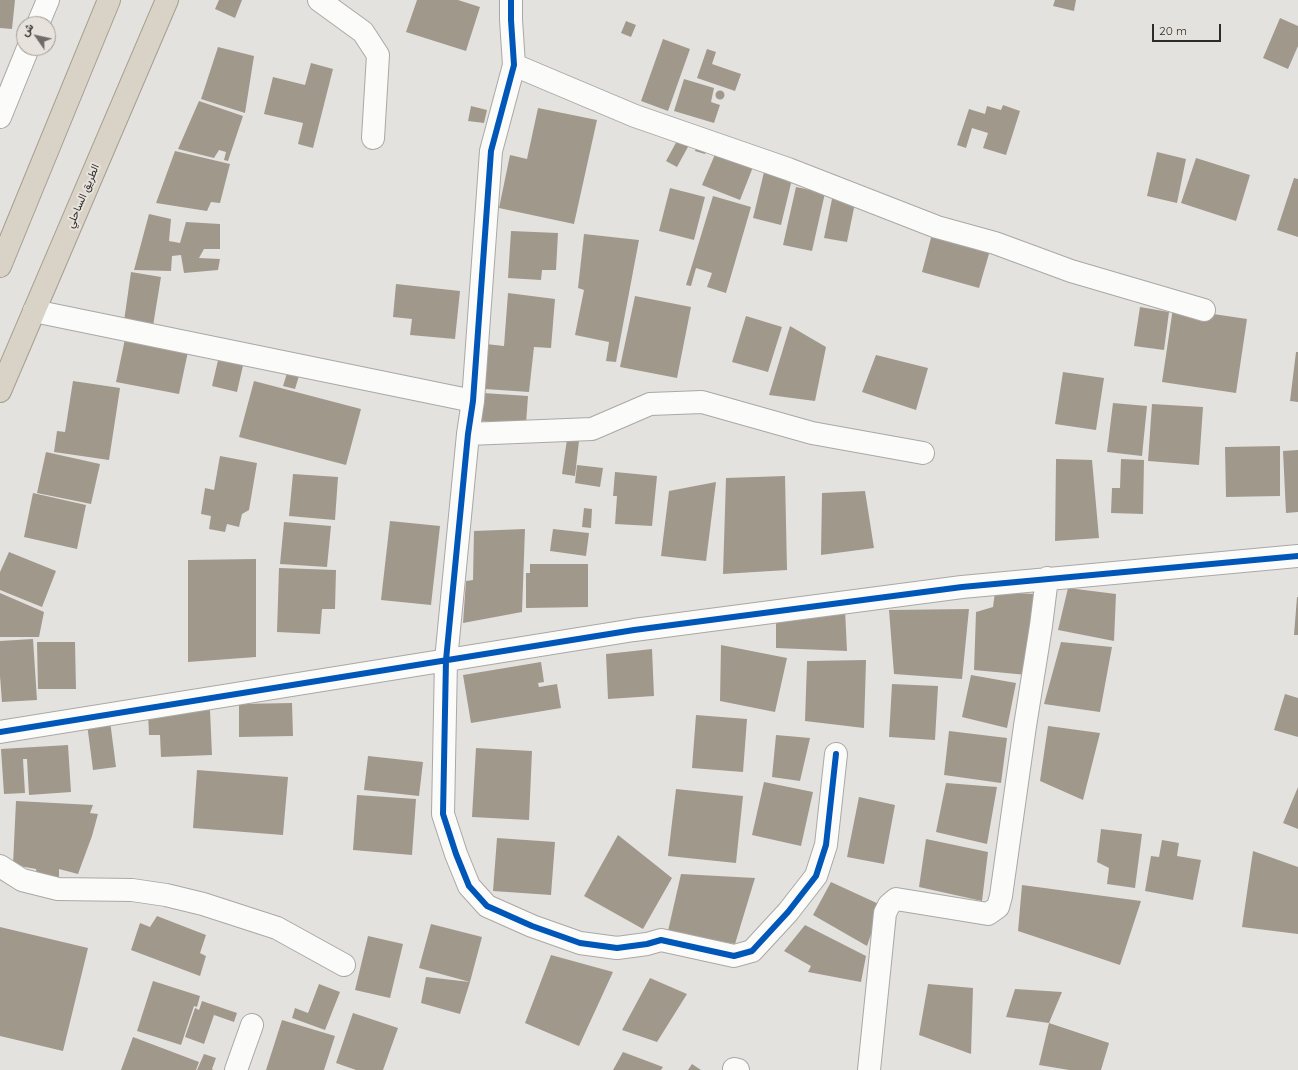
<!DOCTYPE html>
<meta charset="utf-8">
<style>
body{margin:0}
#map{position:relative;width:1298px;height:1070px;overflow:hidden;background:#e4e2df;font-family:Quicksand,Vazirmatn,sans-serif}
canvas{display:block}
.north{position:absolute;left:16px;top:16px;width:40px;height:40px;box-sizing:border-box;background:#e7e2dc;border:1px solid #9d9995;border-radius:50%;rotate:304deg;font-size:11px;font-weight:700;line-height:16px;text-align:center;color:#2e2c2a}
.north::after{content:'';display:block;margin:auto;width:14px;height:18px;background:#6e6c69;clip-path:polygon(50% 0,100% 100%,50% 72%,0 100%)}
.scale{position:absolute;left:1152px;top:24px;width:69px;height:18px;box-sizing:border-box;border:2px solid #2e2c2a;border-top:0;padding-left:5px;font-size:12px;line-height:14px;white-space:nowrap;color:#2e2c2a;-webkit-text-stroke:3px #e7e2dc;paint-order:stroke}
</style>
<div id="map">
<canvas width="1298" height="1070"></canvas>
<div class="north">ش</div>
<div class="scale">20 m</div>
</div>
<script>
const c = document.querySelector('canvas').getContext('2d');
c.lineJoin = 'round';
function fill(path, color) { c.fillStyle = color; c.fill(path, 'evenodd'); }
function trace(path, color, width, dash) { c.strokeStyle = color; c.lineWidth = width; c.lineCap = dash ? 'butt' : 'round'; c.setLineDash(dash || []); c.stroke(path); }
function label(font, color, halo, rows, align = 'center') {
  c.font = font + ' Quicksand,Vazirmatn,sans-serif'; c.lineWidth = 4; c.setLineDash([]); c.textBaseline = 'middle'; c.strokeStyle = halo; c.fillStyle = color; for (const [text, x, y, turn = 0] of rows) {
    c.save(); c.translate(x, y); c.rotate((+turn || 0) * Math.PI / 180); c.textAlign = isNaN(turn) ? turn : align; if (halo) c.strokeText(text, 0, 0); c.fillText(text, 0, 0); c.restore();
  }
}
fill(new Path2D(`
 M0,0H15L12,29L0,28Z
 M219,0H242L235,18L215,9Z
 M417,0H458L480,7L466,51L406,32Z
 M1055,0H1076L1074,11L1053,6Z
 M1280,18L1298,26V46L1288,69L1263,58Z
 M626,21L636,25L631,37L621,33Z
 M663,39L690,49L668,111L641,101Z
 M218,47L254,56L245,113L201,99Z
 M707,49L716,52L712,64L741,74L735,91L697,78Z
 M311,63L333,69L313,148L298,144L303,123L264,114L273,77L305,85Z
 M684,79L714,88L711,102L720,105L714,123L674,111Z
 M715.5 95a4.5 4.5 0 1 1 9 0a4.5 4.5 0 1 1-9 0Z
 M199,101L243,116L228,161L224,160L226,152L219,150L214,158L178,149Z
 M1003,105L1020,111L1006,155L983,148L988,133L972,128L966,148L957,145L969,109L985,114L987,106L1001,110Z
 M471,106L487,110L484,123L468,121Z
 M538,108L597,120L574,224L499,208L510,155L527,159Z
 M678,139L689,145L677,167L666,161Z
 M698,141L709,145L705,154L695,151Z
 M175,151L230,164L220,203L211,202L207,211L156,203Z
 M716,152L753,167L740,200L702,185Z
 M1157,152L1186,159L1177,203L1147,196Z
 M1196,158L1250,175L1236,221L1181,203Z
 M765,168L793,175L781,225L753,218Z
 M1294,178L1298,179V237L1277,230Z
 M796,187L825,193L812,251L783,245Z
 M670,188L705,197L694,240L659,231Z
 M833,194L856,198L847,242L824,238Z
 M713,196L751,207L726,293L707,287L712,273L696,268L691,286L686,285Z
 M149,214L171,219L169,241L180,243L186,222L220,224V249H204L199,258L220,259L218,270L184,273L181,255L172,256L171,271L134,270Z
 M933,230L991,247L979,288L922,272Z
 M511,231L558,233L556,270H542L541,280L508,278Z
 M584,234L639,240L616,362L606,361L609,342L575,335L584,290L578,288Z
 M131,272L161,277L153,326L124,321Z
 M396,284L460,291L455,339L410,335L412,319L393,317Z
 M508,293L555,299L551,348L534,347L529,392L485,389L486,344L504,346Z
 M635,296L691,307L677,378L620,367Z
 M1140,307L1169,312L1164,350L1134,346Z
 M1173,308L1247,319L1236,393L1162,382Z
 M746,316L782,327L768,372L732,362Z
 M790,326L826,347L815,401L769,395Z
 M126,334L189,347L179,394L116,382Z
 M1296,352H1298V402L1290,401Z
 M876,355L928,368L916,410L862,392Z
 M219,356L244,361L237,392L212,386Z
 M1063,372L1104,378L1096,430L1055,424Z
 M287,373L299,376L295,389L283,386Z
 M73,381L120,388L109,460L54,452L57,431L65,432Z
 M254,381L361,409L346,465L239,437Z
 M483,393L528,396L526,424L481,421Z
 M1113,403L1147,406L1142,456L1107,452Z
 M1152,404L1203,407L1199,465L1148,461Z
 M567,439L579,441L575,476L562,474Z
 M1280,446V496L1226,497L1225,447Z
 M1298,450V512L1286,513L1283,451Z
 M46,452L100,464L91,504L37,493Z
 M220,456L257,463L249,510L242,514L239,527L227,524L225,532L209,529L211,516L201,514L205,488L214,490Z
 M1056,459L1092,460L1099,538L1055,541Z
 M1121,459L1144,460L1143,514L1111,513L1112,488H1120Z
 M577,465L603,468L600,487L575,483Z
 M615,472L657,476L652,526L615,524L617,496H613Z
 M293,474L338,477L335,520L289,516Z
 M785,476L787,570L723,574L726,478Z
 M716,482L706,561L661,556L669,491Z
 M865,491L874,548L821,555L822,493Z
 M33,493L86,505L77,549L24,537Z
 M584,508L592,509L591,528L582,527Z
 M390,521L440,526L431,605L381,600Z
 M284,522L331,526L327,567L280,564Z
 M525,529L522,612L463,623L466,581L473,580L474,531Z
 M553,529L589,533L586,556L550,551Z
 M9,552L56,571L42,607L0,590V572Z
 M256,559V657L188,662V560Z
 M530,564H588V607L526,608V573H530Z
 M279,568L336,570L335,609H322L320,634L277,632Z
 M1068,588L1116,594L1114,641L1058,630Z
 M995,592L1036,594L1027,675L974,670L976,612L993,607Z
 M0,593L44,612L39,637H0Z
 M1297,597H1298V635H1294Z
 M845,609L847,651L776,648V618Z
 M969,609L962,679L894,674L889,610Z
 M33,639L37,700L2,702L0,676V641Z
 M37,642H75L76,689H38Z
 M1061,642L1112,647L1100,712L1044,704Z
 M721,645L787,658L775,712L720,701Z
 M652,649L654,696L608,699L606,654Z
 M866,660L864,728L805,721L807,661Z
 M541,662L544,682L538,683L539,687L557,684L561,708L471,723L463,675Z
 M971,675L1016,683L1007,728L962,717Z
 M892,684L938,686L935,740L889,737Z
 M1285,694L1298,698V737L1274,730Z
 M292,703L293,736L239,737V704Z
 M210,710L212,755L161,757L160,735H149L148,713Z
 M696,715L747,719L743,772L692,768Z
 M110,721L116,767L93,770L87,724Z
 M1048,726L1100,733L1083,800L1040,781Z
 M949,731L1007,738L1001,783L944,775Z
 M776,735L810,738L800,781L772,777Z
 M68,745L71,792L29,795L27,759H23L25,793L4,794L1,749Z
 M476,748L532,751L529,820L472,817Z
 M368,756L423,762L419,796L364,790Z
 M197,770L288,777L283,835L193,828Z
 M764,782L813,792L801,846L752,835Z
 M946,783L997,787L987,844L936,832Z
 M1298,787V829L1283,823Z
 M676,789L743,796L736,863L668,856Z
 M357,795L416,799L412,855L353,850Z
 M859,797L895,805L884,864L847,857Z
 M16,801L93,805L90,813L98,814L92,836L78,874L59,869V878L37,875L36,869L13,865Z
 M1101,829L1142,834L1135,888L1107,884L1109,868L1097,862Z
 M618,835L672,878L643,929L584,896Z
 M497,838L555,842L551,895L493,891Z
 M926,839L988,852L982,901L919,887Z
 M1162,840L1179,843L1177,856L1201,860L1193,900L1145,891L1151,856L1159,857Z
 M1253,851L1298,867V934L1242,927Z
 M681,874L755,878L735,944L668,931Z
 M831,882L881,905L867,946L813,915Z
 M1022,885L1141,901L1120,965L1018,931Z
 M157,916L206,935L200,953L206,956L200,976L131,950L140,923L150,927Z
 M431,924L482,937L470,982L419,968Z
 M805,925L866,956L861,982L808,972L811,966L784,951Z
 M0,927L88,948L63,1051L0,1036Z
 M368,936L403,944L390,998L355,990Z
 M551,955L613,972L579,1046L525,1023Z
 M426,977L470,982L460,1014L421,1003Z
 M650,978L687,994L657,1042L622,1030Z
 M153,981L200,996L197,1007L194,1006L181,1045L137,1031Z
 M319,984L340,992L325,1030L292,1018L295,1008L308,1013Z
 M928,984L973,988L971,1054L919,1035Z
 M1015,989L1062,992L1049,1023L1006,1017Z
 M202,1001L237,1013L234,1022L214,1015L204,1044L185,1037L195,1008L199,1010Z
 M353,1013L398,1028L383,1070H356L336,1063Z
 M282,1020L335,1036L324,1070H266Z
 M1049,1023L1109,1043L1101,1070H1069L1039,1065Z
 M133,1037L199,1062L196,1070H121Z
 M623,1052L663,1067L661,1070H613Z
 M204,1054L216,1058L212,1069L213,1070H197Z
 M692,1064L701,1070H688Z`), '#a1988c');
const minor = new Path2D(`
 M319,0L363,32L378,55L373,138
 M511,0V20L514,65L491,151L473,401L468,434L446,660L443,814L456,854L469,886L487,906L532,926L580,943L617,948L647,944L661,940L734,956L752,951L788,912L816,876L826,845L836,754
 M38,24L48,0
 M514,65L635,116L788,169L937,227L995,243L1071,271L1204,310
 M0,117L28,48
 M34,311L473,401
 M468,434L592,429L650,404L702,402L812,433L923,453
 M0,732L634,630L962,587L1298,556
 M0,866L22,880L58,889L132,890L166,895L203,904L277,928L344,965
 M734,1069L738,1070
 M236,1070L252,1025
 M869,1070L885,913L889,905L896,899L988,914L998,907L1001,896L1025,726L1041,626L1047,578`);
const highway = new Path2D(`
 M0,266L109,0
 M0,391L167,0`);
trace(minor, '#aaa8a6', 24);
trace(highway, '#a69e90', 24);
trace(minor, '#fbfbfa', 22);
trace(highway, '#d9d2c6', 22);
trace(new Path2D(`
 M511,0V20L514,65L491,151L473,401L468,434L446,660L443,814L456,854L469,886L487,906L532,926L580,943L617,948L647,944L661,940L734,956L752,951L788,912L816,876L826,845L836,754
 M0,732L634,630L962,587L1298,556`), '#0057b8', 6);
label('11px', '#2e2c2a', '#e7e2dc', [
 ["الطريق الساحلي",83,196,-67]
]);
</script>
